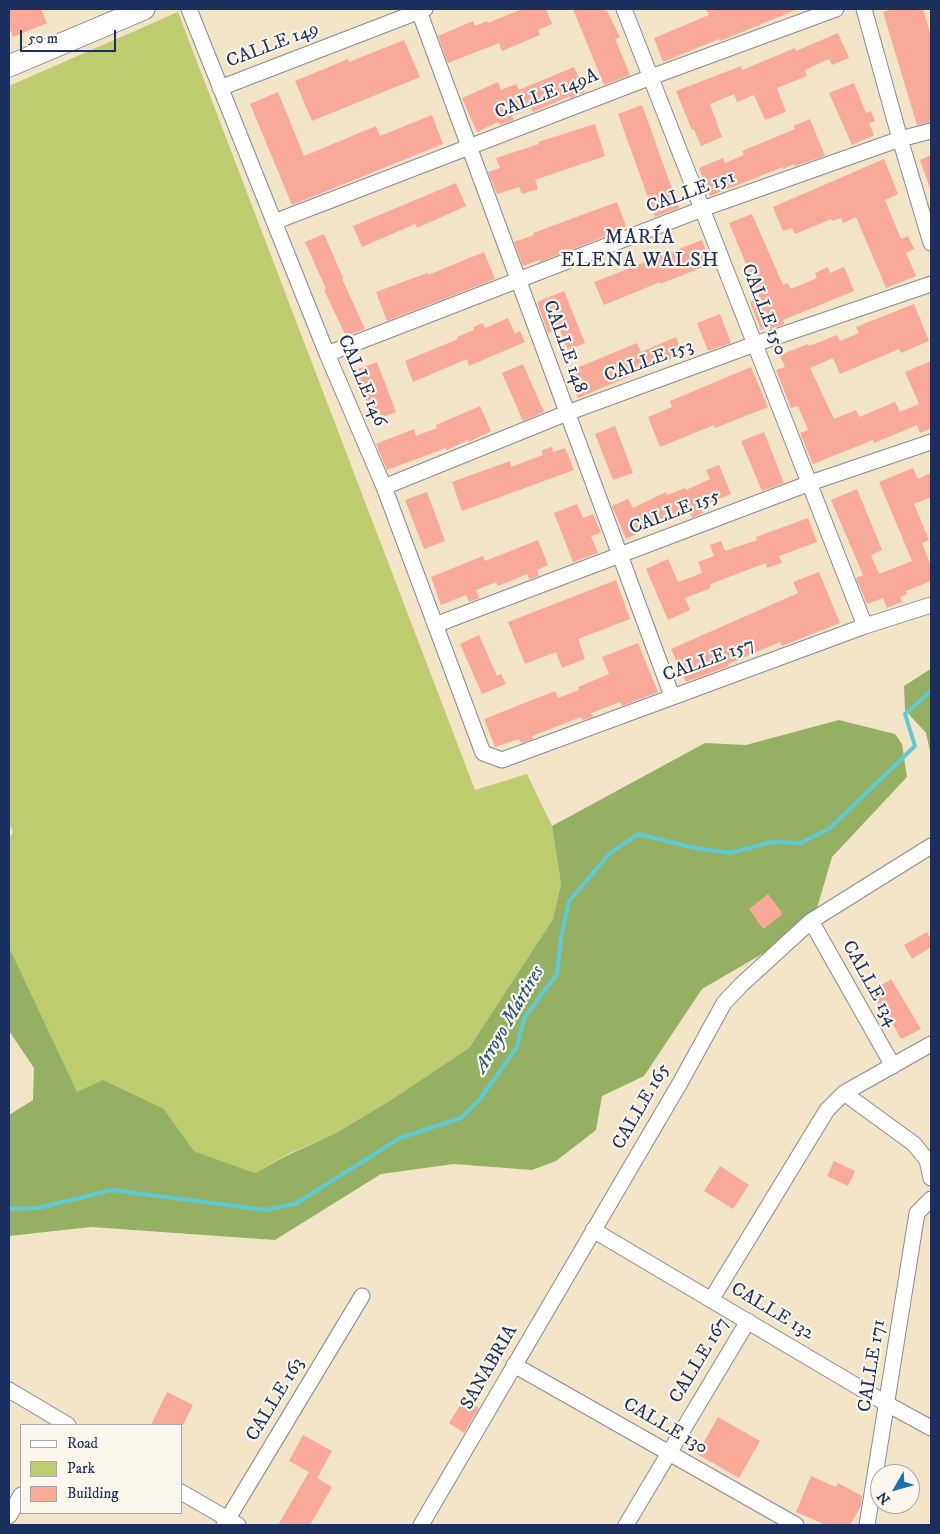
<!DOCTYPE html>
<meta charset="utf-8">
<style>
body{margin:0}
#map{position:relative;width:940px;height:1534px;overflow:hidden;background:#f2e4c7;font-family:"IM FELL DW Pica",serif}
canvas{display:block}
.frame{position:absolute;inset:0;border:10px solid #1b2f5e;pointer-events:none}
.legend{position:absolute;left:20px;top:1424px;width:162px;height:90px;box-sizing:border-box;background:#fbf7ec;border:1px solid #a1a7b3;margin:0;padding:6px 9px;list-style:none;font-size:15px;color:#1b2f5e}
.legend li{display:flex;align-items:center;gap:10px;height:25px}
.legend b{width:25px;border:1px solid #a1a7b3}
.north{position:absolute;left:870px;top:1464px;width:50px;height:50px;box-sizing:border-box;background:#fbf7ec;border:1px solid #a1a7b3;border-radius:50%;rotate:232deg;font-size:14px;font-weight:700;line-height:20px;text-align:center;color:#1b2f5e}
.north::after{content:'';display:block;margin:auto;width:18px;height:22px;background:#1f6fb2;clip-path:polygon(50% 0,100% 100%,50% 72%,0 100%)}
.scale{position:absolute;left:20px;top:30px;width:96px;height:22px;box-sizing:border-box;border:2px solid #1b2f5e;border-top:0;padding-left:6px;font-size:15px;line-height:18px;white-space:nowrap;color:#1b2f5e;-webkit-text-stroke:4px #fbf7ec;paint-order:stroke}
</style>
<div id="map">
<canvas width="940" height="1534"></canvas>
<div class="frame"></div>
<ul class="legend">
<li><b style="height:6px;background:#fff"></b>Road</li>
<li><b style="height:14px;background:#bccc6f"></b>Park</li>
<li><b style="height:14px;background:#f9a999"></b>Building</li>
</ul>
<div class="north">N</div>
<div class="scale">50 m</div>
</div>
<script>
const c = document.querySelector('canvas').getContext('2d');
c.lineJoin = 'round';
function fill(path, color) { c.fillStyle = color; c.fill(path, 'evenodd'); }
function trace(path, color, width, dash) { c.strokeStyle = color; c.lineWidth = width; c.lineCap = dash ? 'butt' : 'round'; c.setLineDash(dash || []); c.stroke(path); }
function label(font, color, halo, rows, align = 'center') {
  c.font = font + ' "IM FELL DW Pica",serif'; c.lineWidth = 4.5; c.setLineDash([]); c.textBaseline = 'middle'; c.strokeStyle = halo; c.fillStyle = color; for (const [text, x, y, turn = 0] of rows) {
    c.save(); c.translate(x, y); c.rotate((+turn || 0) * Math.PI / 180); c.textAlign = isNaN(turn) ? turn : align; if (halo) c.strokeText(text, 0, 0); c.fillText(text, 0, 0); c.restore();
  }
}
fill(new Path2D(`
 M178,12L475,790L527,774L552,826L561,884L553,919L469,1048L391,1100L336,1133L286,1155L255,1173L194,1151L164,1109L77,1093L9,947V839L13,832L9,823V86Z`), '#bccc6f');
fill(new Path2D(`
 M929,670H931V755L926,733L905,710L904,686Z
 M839,720L895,734L902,744L907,777L832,857L812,925L702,989L644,1076L602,1096L596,1130L556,1161L532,1170L454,1164L381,1174L275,1240L91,1227L9,1236V1115L33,1100L34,1068L9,1031V947L77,1092L103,1080L164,1109L194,1151L255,1173L286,1156L336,1133L391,1100L469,1048L553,919L561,884L552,826L705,743L746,745Z`), '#95b062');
trace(new Path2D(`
 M9,1209L38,1208L112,1190L265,1210L295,1204L400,1138L461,1118L480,1099L517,1047L524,1018L557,974L561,938L569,901L610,853L638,834L695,848L730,853L772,842L801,843L830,828L915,746L905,714L931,691`), '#5ecad5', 4);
fill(new Path2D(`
 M9,9H41L47,23L13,37L9,27Z
 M522,9H546L552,24L538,30L540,35L502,51L499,43L448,63L438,36L473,21L475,26L487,21L488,23Z
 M573,9H604L605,12L607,11L620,37L615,39L630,75L604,85Z
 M706,9H798L720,41L719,39L663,62L654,38L709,15Z
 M893,9H923L931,36V122L917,125L883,12Z
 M838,33L849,58L832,65L829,59L805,70L807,76L777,88L786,112L765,120L754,95L737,102L734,94L710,104L722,137L701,146L694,129L692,130L676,91L741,66L742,70L795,48L796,51Z
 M404,40L420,77L312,121L295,81L348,59L349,62Z
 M574,67L585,92L571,98L570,96L533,112L531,108L512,116L514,120L500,125L498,122L477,132L462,98L498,82L501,90L516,84L519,90Z
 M854,83L866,113L871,111L875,121L869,123L874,135L852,145L829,93Z
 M278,92L304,156L376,126L380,136L432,115L443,144L292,205L250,104Z
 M642,105L679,208L655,217L618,114Z
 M810,119L825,156L795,166L794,164L783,169V167L710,196L699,168L723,158L725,163L744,155L742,151L795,129L793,126Z
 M595,124L605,156L535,180L538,189L522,194L519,187L497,194L488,172L500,168L496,158L539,144L538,142Z
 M931,155V187L930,188L920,160Z
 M884,159L898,194L885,200L901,239L908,236L914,249L906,253L916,276L886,288L856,217L843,223L841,218L832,221L831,219L795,234L792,228L783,231L773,207Z
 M456,183L466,206L417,228L415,224L362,247L353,226Z
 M617,202L626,226L615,230L616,232L540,262L539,260L523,266L514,242L534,235L533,233Z
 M752,214L783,285L788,283L791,289L817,278L815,273L828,267L830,273L844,267L854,291L783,320L784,324L770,329L769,326L761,330L750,302L760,298L729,223Z
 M324,234L343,278L342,279L365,329L346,336L324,290L326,289L305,242Z
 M702,240L711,264L660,284V282L604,305L594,282Z
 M484,252L495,279L387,321L376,292L427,273L428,275Z
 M564,291L585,343L568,350L559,328L548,333L537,302Z
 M914,304L929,341L901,353L899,349L840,374L833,358L810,368L834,419L856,410L859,417L895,402L900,412L919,404L905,372L931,361V428L920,433L917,425L874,443L873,440L813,464L800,433L808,430L798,406L791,408L776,370L785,367L780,355L808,344L809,346L837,335L840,341L859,333L856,327Z
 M720,314L731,343L708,351L697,323Z
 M508,318L515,334L520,331L525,342L469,366L467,359L413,382L405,361L458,339L457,337L474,330L473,327L483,323L485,328Z
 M676,337L683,354L578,398L567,372L637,343L641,352Z
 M377,362L396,412L374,420L355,370Z
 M523,364L544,412L523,421L502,373Z
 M751,367L768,407L715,428L714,425L660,447L648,417L672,407L670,401Z
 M480,406L491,431L469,442L468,440L447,450L446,448L387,470L376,444L414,429L416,436L437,428L436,425Z
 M615,426L633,473L613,480L595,434Z
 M764,432L784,483L762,491L741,441Z
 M552,447L553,452L565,448L574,470L462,511L452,482L510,461L511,467L543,455L542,450Z
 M719,465L731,494L700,507L703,513L692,518L689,511L679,515L678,514L626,539L612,506L628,499L633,508L666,492L667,495L685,488L686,490L710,479L706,470Z
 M913,468L918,479L931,473V497L914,504L929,540L922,543L931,566V581L906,591L907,594L900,597L902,602L887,608L883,598L867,604L856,578L863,575L831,500L857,489L882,550L871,555L879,574L912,561L879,482Z
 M427,492L445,541L424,549L405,500Z
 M577,504L583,518L593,514L601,533L591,536L598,553L573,562L554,513Z
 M808,518L817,542L779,556L782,563L767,568L766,563L710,584L711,588L685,598L690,610L668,620L646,569L668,559L678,582L702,573L698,562L714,556L710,545L721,541L725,551L757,540L756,537Z
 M538,540L548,565L537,570L539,576L529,579L527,574L498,586L496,582L476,590L479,598L469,602L466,595L441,605L431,577L483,556L485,561Z
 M819,572L840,623L782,646L780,642L728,664L729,666L686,682L671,649L798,593L793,582Z
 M616,580L630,619L578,639L585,659L562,668L556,652L525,664L508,622Z
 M479,635L497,676L501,674L506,684L482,694L460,644Z
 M638,643L658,692L622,706L620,702L591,713L593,717L583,720L581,717L532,736L533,739L521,743L519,739L495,747L484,719L555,691L558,698L579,690L578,687L609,674L602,657Z
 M768,894L783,914L763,929L749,909Z
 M927,932L931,940V947L912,959L904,945Z
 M891,979L921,1029L901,1039L885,1010L883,1011L871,992Z
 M834,1161L855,1171L848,1186L827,1176Z
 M720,1166L749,1185L733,1209L704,1191Z
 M167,1392L193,1405L183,1425H151Z
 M464,1399L479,1408L464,1433L449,1423Z
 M718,1417L760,1441L739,1478L697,1454Z
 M303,1435L332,1451L317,1478L332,1487L310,1525H278L309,1472L289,1461Z
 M811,1476L836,1487L838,1483L862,1496L861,1506L850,1525H826L796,1512Z`), '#f9a999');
const street = new Path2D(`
 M189,9L327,354L384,487L483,753L502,760L865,626L931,605
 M624,9L865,626
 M864,9L900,139L931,243
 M419,11L672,696
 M220,88L425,9
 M274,222L651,77L836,9
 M327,354L702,209L900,139L931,131
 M384,487L567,413L755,344L931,284
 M435,625L810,483L931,442
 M811,921L893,1066
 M844,1093L914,1144L927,1160L931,1178
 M593,1230L887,1404L931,1428
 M711,1300L827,1110L844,1093L931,1044
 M514,1365L796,1525
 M9,1390L68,1425
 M181,1492L238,1525
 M9,1516L21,1495
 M224,1525L362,1296
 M421,1525L680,1083L724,1003L741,985L811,921L931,846
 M626,1525L748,1321
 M867,1525L917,1213L931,1199`);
const secondary = new Path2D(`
 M9,66L144,9`);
trace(street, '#868a92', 17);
trace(secondary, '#868a92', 23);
trace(street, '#fff', 15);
trace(secondary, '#fff', 21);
label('19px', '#1b2f5e', '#fbf7ec', [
 ["CALLE 149",273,46,-21],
 ["CALLE 149A",547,95,-21],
 ["CALLE 151",691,193,-20],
 ["CALLE 150",763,310,69],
 ["CALLE 148",564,347,70],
 ["CALLE 153",649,362,-20],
 ["CALLE 146",361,381,67],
 ["CALLE 155",675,513,-21],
 ["CALLE 157",709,661,-20],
 ["CALLE 134",869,984,61],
 ["CALLE 165",642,1107,-60],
 ["CALLE 132",772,1312,31],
 ["CALLE 167",700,1361,-59],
 ["CALLE 171",873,1366,-81],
 ["SANABRIA",490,1368,-60],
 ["CALLE 163",276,1400,-59],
 ["CALLE 130",665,1427,30]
]);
c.letterSpacing = '1px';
label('20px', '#1b2f5e', '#fbf7ec', [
 ["MARÍA",640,239],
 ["ELENA WALSH",640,262]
]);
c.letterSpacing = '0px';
label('italic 20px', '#2c567c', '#fbf7ec', [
 ["Arroyo Mártires",510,1020,-60]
]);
</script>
